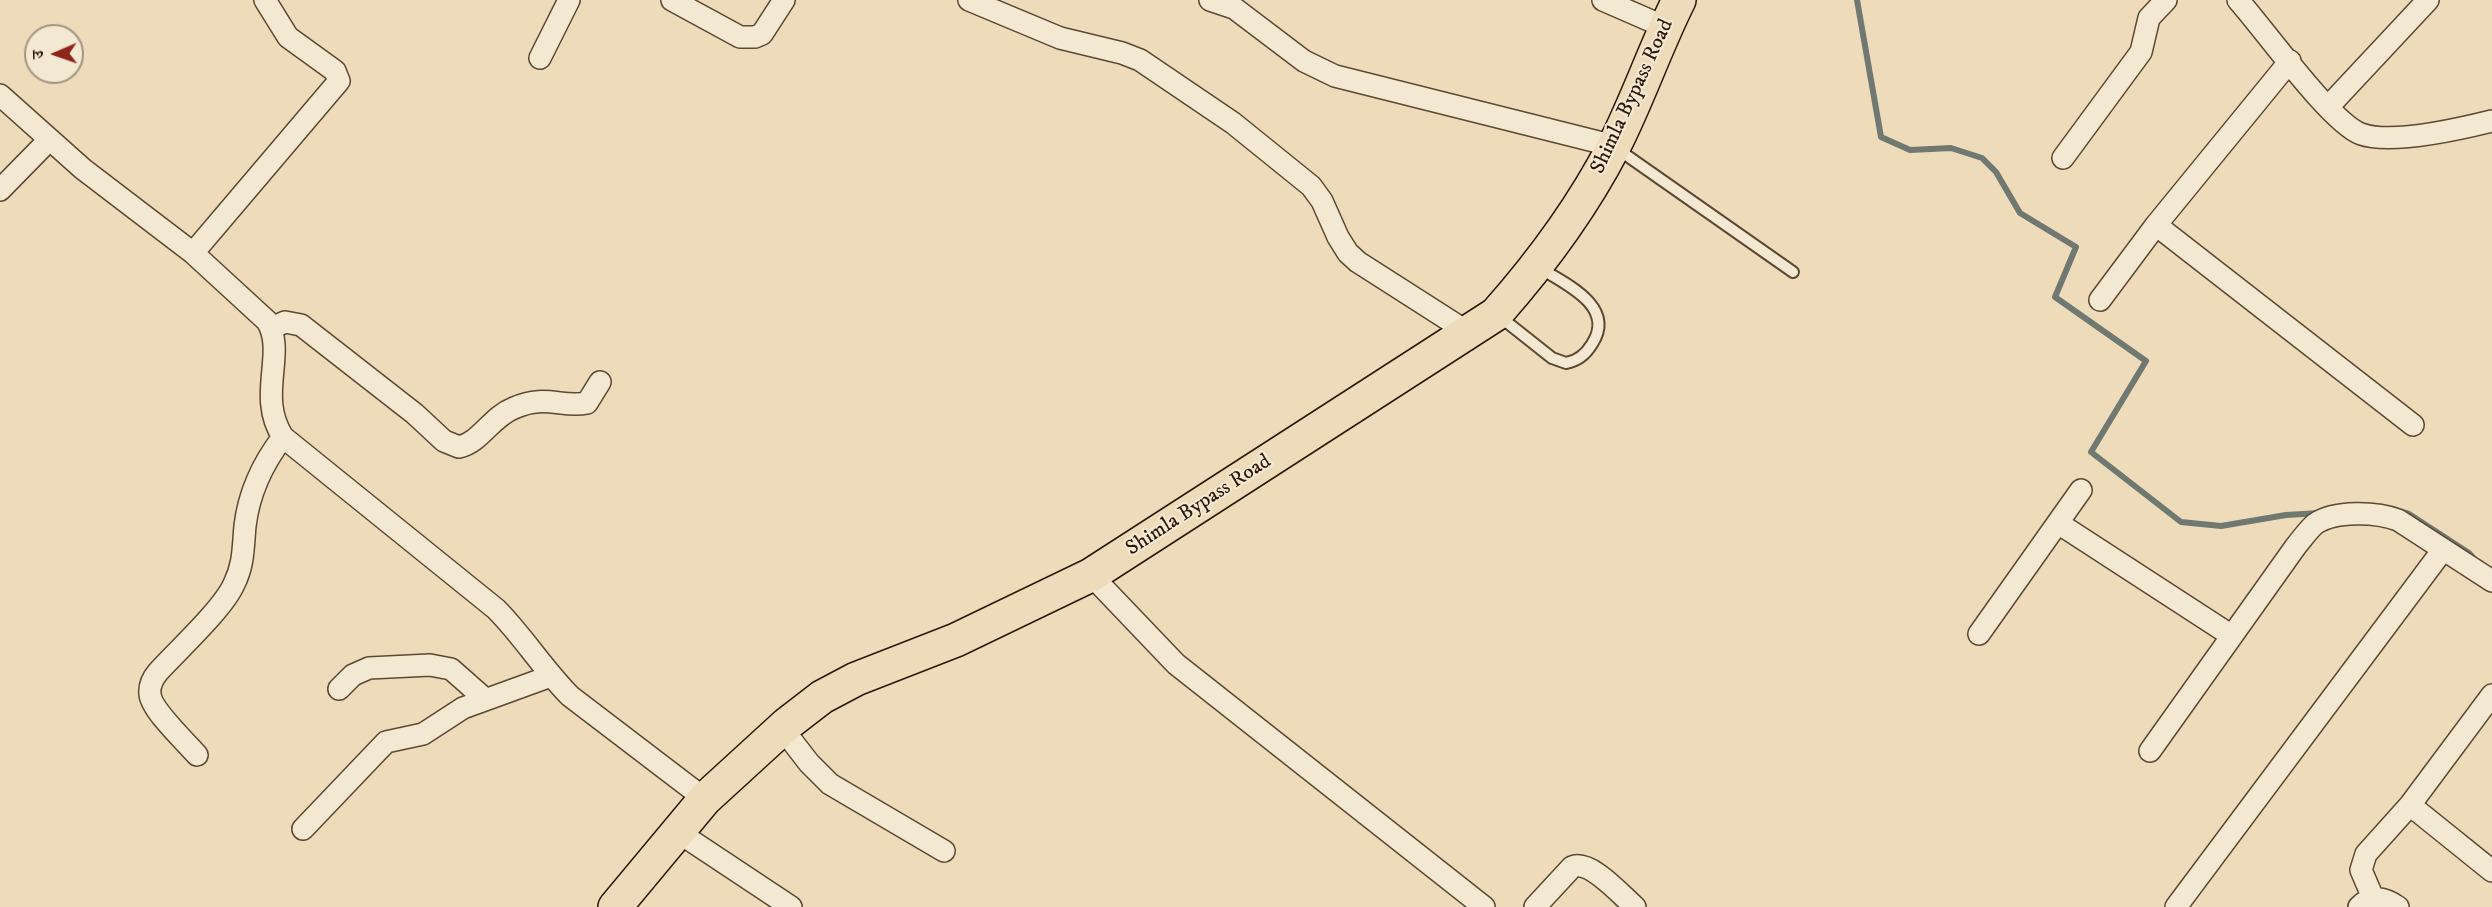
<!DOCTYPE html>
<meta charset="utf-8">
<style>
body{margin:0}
#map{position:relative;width:2492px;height:907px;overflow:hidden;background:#eddbba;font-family:"IM FELL DW Pica","Noto Serif Devanagari",serif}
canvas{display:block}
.north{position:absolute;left:24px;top:24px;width:60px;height:60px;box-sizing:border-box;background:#f3e8d2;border:2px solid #a39480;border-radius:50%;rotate:268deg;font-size:16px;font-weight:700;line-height:24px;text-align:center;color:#2c1706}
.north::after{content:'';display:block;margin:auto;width:21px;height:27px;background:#8f2418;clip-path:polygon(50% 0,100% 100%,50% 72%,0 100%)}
</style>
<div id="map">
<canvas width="2492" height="907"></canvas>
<div class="north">उ</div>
</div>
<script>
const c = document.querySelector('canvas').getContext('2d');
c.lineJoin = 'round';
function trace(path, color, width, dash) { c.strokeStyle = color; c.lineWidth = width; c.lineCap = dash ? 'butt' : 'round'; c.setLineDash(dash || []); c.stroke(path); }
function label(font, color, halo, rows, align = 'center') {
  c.font = font + ' "IM FELL DW Pica",serif'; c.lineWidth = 4.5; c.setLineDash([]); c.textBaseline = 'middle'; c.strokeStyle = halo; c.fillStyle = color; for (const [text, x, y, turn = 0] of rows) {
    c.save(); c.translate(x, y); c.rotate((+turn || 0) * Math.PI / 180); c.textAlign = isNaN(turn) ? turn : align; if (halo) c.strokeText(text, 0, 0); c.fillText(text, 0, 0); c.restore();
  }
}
trace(new Path2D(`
 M1857,0L1881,137L1910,150L1951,148L1982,158L1996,172L2020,213L2076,247L2055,297L2146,361L2091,452L2181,522L2221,526L2286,515L2320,513
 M2402,512L2409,514L2469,553L2475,560`), '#6f7871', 6);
const lane = new Path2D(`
 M1616,148L1793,272
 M1499,316L1552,358L1566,363C1578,361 1586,354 1592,344C1617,306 1564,283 1538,267`);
const street = new Path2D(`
 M672,0L740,37H755L762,34L784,0
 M969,0L1060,38L1122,53L1140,60L1233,123L1311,186L1322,201L1338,237L1348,253L1358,262L1469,333
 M1210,0L1234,8L1304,61L1335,76L1614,146
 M1603,0L1665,27
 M2238,0C2264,29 2331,123 2361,134C2392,145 2460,129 2492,121
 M540,58L569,0
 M0,95L83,169L193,253L267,321C287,353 256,396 283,437L496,609C523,636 543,669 570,696L705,799
 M2328,107L2428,0
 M2063,158L2141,52L2149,18L2166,0
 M0,190L49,140
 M2156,225L2413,425
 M193,253L339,81L335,71L288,37L265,0
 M2100,300L2156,225L2290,61
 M272,328L285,322L301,325L415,414L444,441L459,447C481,442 491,417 514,408C545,394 562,408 587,403L600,382
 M2058,523L2232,636
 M1091,575L1176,664L1484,907
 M1979,634L2081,490
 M339,689L353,675L369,668L430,665L451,669L485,699
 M782,728L809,763L830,784L944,851
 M2150,751L2296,546C2302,539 2308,530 2315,524C2335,510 2377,512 2398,520L2492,581
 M197,755C186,742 151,710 150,694C149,685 153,678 158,672C178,650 223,609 234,584C244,564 243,547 245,526C249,492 263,463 283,437
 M2410,805L2492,871
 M303,829L386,742L423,734L463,708L551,676
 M678,832L791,907
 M2373,898L2361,870L2366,854L2410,805L2492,695
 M1535,907L1572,867C1590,859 1621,895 1635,907
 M2176,907L2442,551
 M2359,907C2371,894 2385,898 2398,907`);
const highway = new Path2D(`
 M615,907L705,799L787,724L822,697L856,679L956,640L1091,575L1496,314C1542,262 1582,208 1614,146C1638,99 1655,48 1679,0`);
trace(lane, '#5c4833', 14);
trace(street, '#5c4833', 24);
trace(highway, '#2c1706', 36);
trace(lane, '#f3e8d2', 10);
trace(street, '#f3e8d2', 21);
trace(highway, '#eddbba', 33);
label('21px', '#2c1706', '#f3e8d2', [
 ["Shimla Bypass Road",1633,97,-65],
 ["Shimla Bypass Road",1199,506,-33]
]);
</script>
